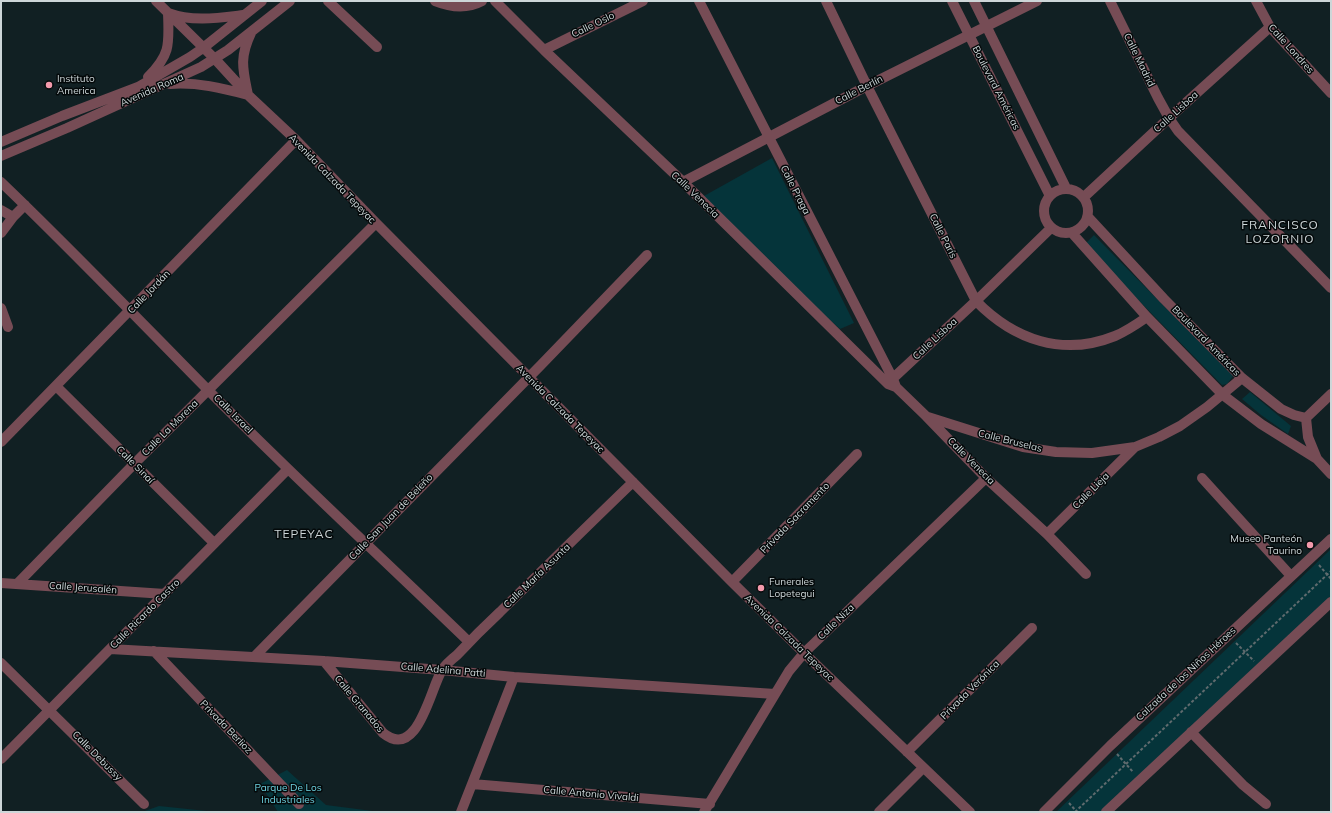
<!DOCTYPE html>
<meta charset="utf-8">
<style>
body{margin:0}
#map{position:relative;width:1332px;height:813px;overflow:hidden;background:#112023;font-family:Mulish,sans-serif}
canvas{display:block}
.frame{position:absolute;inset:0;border:2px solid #cdd6d8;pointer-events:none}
</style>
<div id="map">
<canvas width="1332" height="813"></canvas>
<div class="frame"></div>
</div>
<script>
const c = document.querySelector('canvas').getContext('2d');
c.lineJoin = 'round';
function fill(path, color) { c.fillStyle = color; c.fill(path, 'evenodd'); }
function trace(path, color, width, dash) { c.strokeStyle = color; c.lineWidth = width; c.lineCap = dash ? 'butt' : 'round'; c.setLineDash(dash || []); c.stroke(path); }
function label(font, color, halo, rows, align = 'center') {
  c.font = font + ' Mulish,sans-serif'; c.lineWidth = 3; c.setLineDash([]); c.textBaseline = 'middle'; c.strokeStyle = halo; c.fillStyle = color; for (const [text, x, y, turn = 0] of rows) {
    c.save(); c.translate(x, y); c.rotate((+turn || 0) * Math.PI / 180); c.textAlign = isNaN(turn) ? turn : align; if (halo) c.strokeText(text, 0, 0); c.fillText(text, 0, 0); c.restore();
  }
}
fill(new Path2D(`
 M772,158L854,323L840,329L695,201Z
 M1094,235L1233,376L1227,384L1222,385L1084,245Z
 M1250,392L1291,426L1288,434L1261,415L1242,399Z
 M1331,549V596L1102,812H1056Z
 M287,770L326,805L380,812H278L260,784Z
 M159,806L216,812H142Z`), '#05343a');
trace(new Path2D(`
 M1319,565L1331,579
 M1236,643L1254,661
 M1117,754L1133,772
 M1069,803L1077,812
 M1075,812L1331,571`), '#5f6b6e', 2, [3, 2]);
trace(new Path2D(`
 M156,1L215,59L248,95L296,140L376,223L732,582L804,653L970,812
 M328,1L377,47
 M435,1C450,7 467,9 482,1
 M495,1L544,50L683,182L888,384L896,387L926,416L986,478L1047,534L1086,574
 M699,1L893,379L896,387
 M826,1L867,86L976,301C1014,340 1063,357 1115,336C1127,331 1137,324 1147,317
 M952,1L1050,196
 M974,1L1066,188
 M1110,1L1158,98L1169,118L1178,131L1331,288
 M1256,1L1270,27L1331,93
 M544,50L643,1
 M148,77C171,54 169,44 168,13C192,22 218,18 243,15
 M170,84C197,82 222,88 248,95C243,70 239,58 251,33
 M1,142L62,116L138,87L190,57L203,48L262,1
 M1,156L67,128L201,67L228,50L290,1
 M1,182C72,250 139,320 208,390C293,476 382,558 469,642
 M683,182L867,86L1037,1
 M1044 211a22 22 0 1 1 44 0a22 22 0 1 1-44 0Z
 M1084,197L1169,118L1270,27
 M1,210L13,217L25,205
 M1088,217L1164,299L1242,378L1281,409L1294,415L1306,418
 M1,233L13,217
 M1072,233L1147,317L1223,395L1261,424L1317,459L1331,474
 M1,308L8,327
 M889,382L976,301L1051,228
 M56,386L214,543
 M928,417L1023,447L1056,452L1092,453L1135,447L1159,437L1180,426L1207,407L1242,378
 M1306,418L1308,437L1317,459
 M1306,418L1331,394
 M1,442L296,140
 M1202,478L1291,576
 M1047,534L1135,447
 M732,582L857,454
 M1,583L165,594
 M17,584L134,464L376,223
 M110,649L324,661L442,670L514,677L775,694
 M154,651L299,804
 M255,656L540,366L647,255
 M324,661L383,733C418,761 430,689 442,670C446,664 452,659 457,655C471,640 485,626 500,612C544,569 588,525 633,482
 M1,663L144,804
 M1191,732L1243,785L1266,804
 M907,752L1032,628
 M1,759L288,469
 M472,784L710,804
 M461,812L514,677
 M704,812L789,671L804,653L986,478
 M879,812L923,768
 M1044,812L1110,746L1331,539
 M1106,812L1331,602`), '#764c55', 10);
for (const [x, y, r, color] of [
 [49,85,4,"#f39aac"],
 [1310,545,4,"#f39aac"],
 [761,588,4,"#f39aac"]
]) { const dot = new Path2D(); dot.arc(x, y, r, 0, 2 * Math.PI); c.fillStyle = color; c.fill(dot); trace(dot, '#04090a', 1.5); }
label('10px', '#cdd6d8', '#04090a', [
 ["Calle Oslo",593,25,-26],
 ["Calle Londres",1291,49,48],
 ["Calle Madrid",1139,60,64],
 ["Boulevard Américas",996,88,63],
 ["Avenida Roma",152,90,-24],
 ["Calle Berlín",859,90,-27],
 ["Calle Lisboa",1176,112,-42],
 ["Avenida Calzada Tepeyac",332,179,46],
 ["Calle Praga",795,190,63],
 ["Calle Venecia",695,195,44],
 ["Calle París",943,236,63],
 ["Calle Jordán",149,292,-46],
 ["Calle Lisboa",935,339,-43],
 ["Boulevard Américas",1206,341,46],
 ["Avenida Calzada Tepeyac",560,409,45],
 ["Calle Israel",233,414,45],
 ["Calle La Morena",170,428,-45],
 ["Calle Bruselas",1010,441,14],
 ["Calle Venecia",971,461,45],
 ["Calle Sinaí",135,465,45],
 ["Calle Lieja",1091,491,-45],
 ["Calle San Juan de Beleño",391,517,-46],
 ["Privada Sacramento",795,518,-46],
 ["Calle María Asunta",537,576,-44],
 ["Calle Jerusalén",83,588,4],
 ["Calle Ricardo Castro",145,614,-45],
 ["Calle Niza",836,622,-44],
 ["Avenida Calzada Tepeyac",789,638,44],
 ["Calle Adelina Patti",443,670,5],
 ["Calzada de los Niños Héroes",1186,674,-43],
 ["Privada Verónica",970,690,-45],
 ["Calle Granados",359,704,50],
 ["Privada Berlioz",226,727,46],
 ["Calle Debussy",97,756,45],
 ["Calle Antonio Vivaldi",591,794,5]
]);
label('10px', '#cdd6d8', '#04090a', [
 ["Instituto",57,79],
 ["America",57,91],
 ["Museo Panteón",1302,539,"right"],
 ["Taurino",1302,551,"right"],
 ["Funerales",769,582],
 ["Lopetegui",769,594]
], 'left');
label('10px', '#6fd6e4', '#04090a', [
 ["Parque De Los",288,788],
 ["Industriales",288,800]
]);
c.letterSpacing = '1px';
label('12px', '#cdd6d8', '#04090a', [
 ["FRANCISCO",1280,225],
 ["LOZORNIO",1280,239],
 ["TEPEYAC",304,534]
]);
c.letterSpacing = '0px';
</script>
